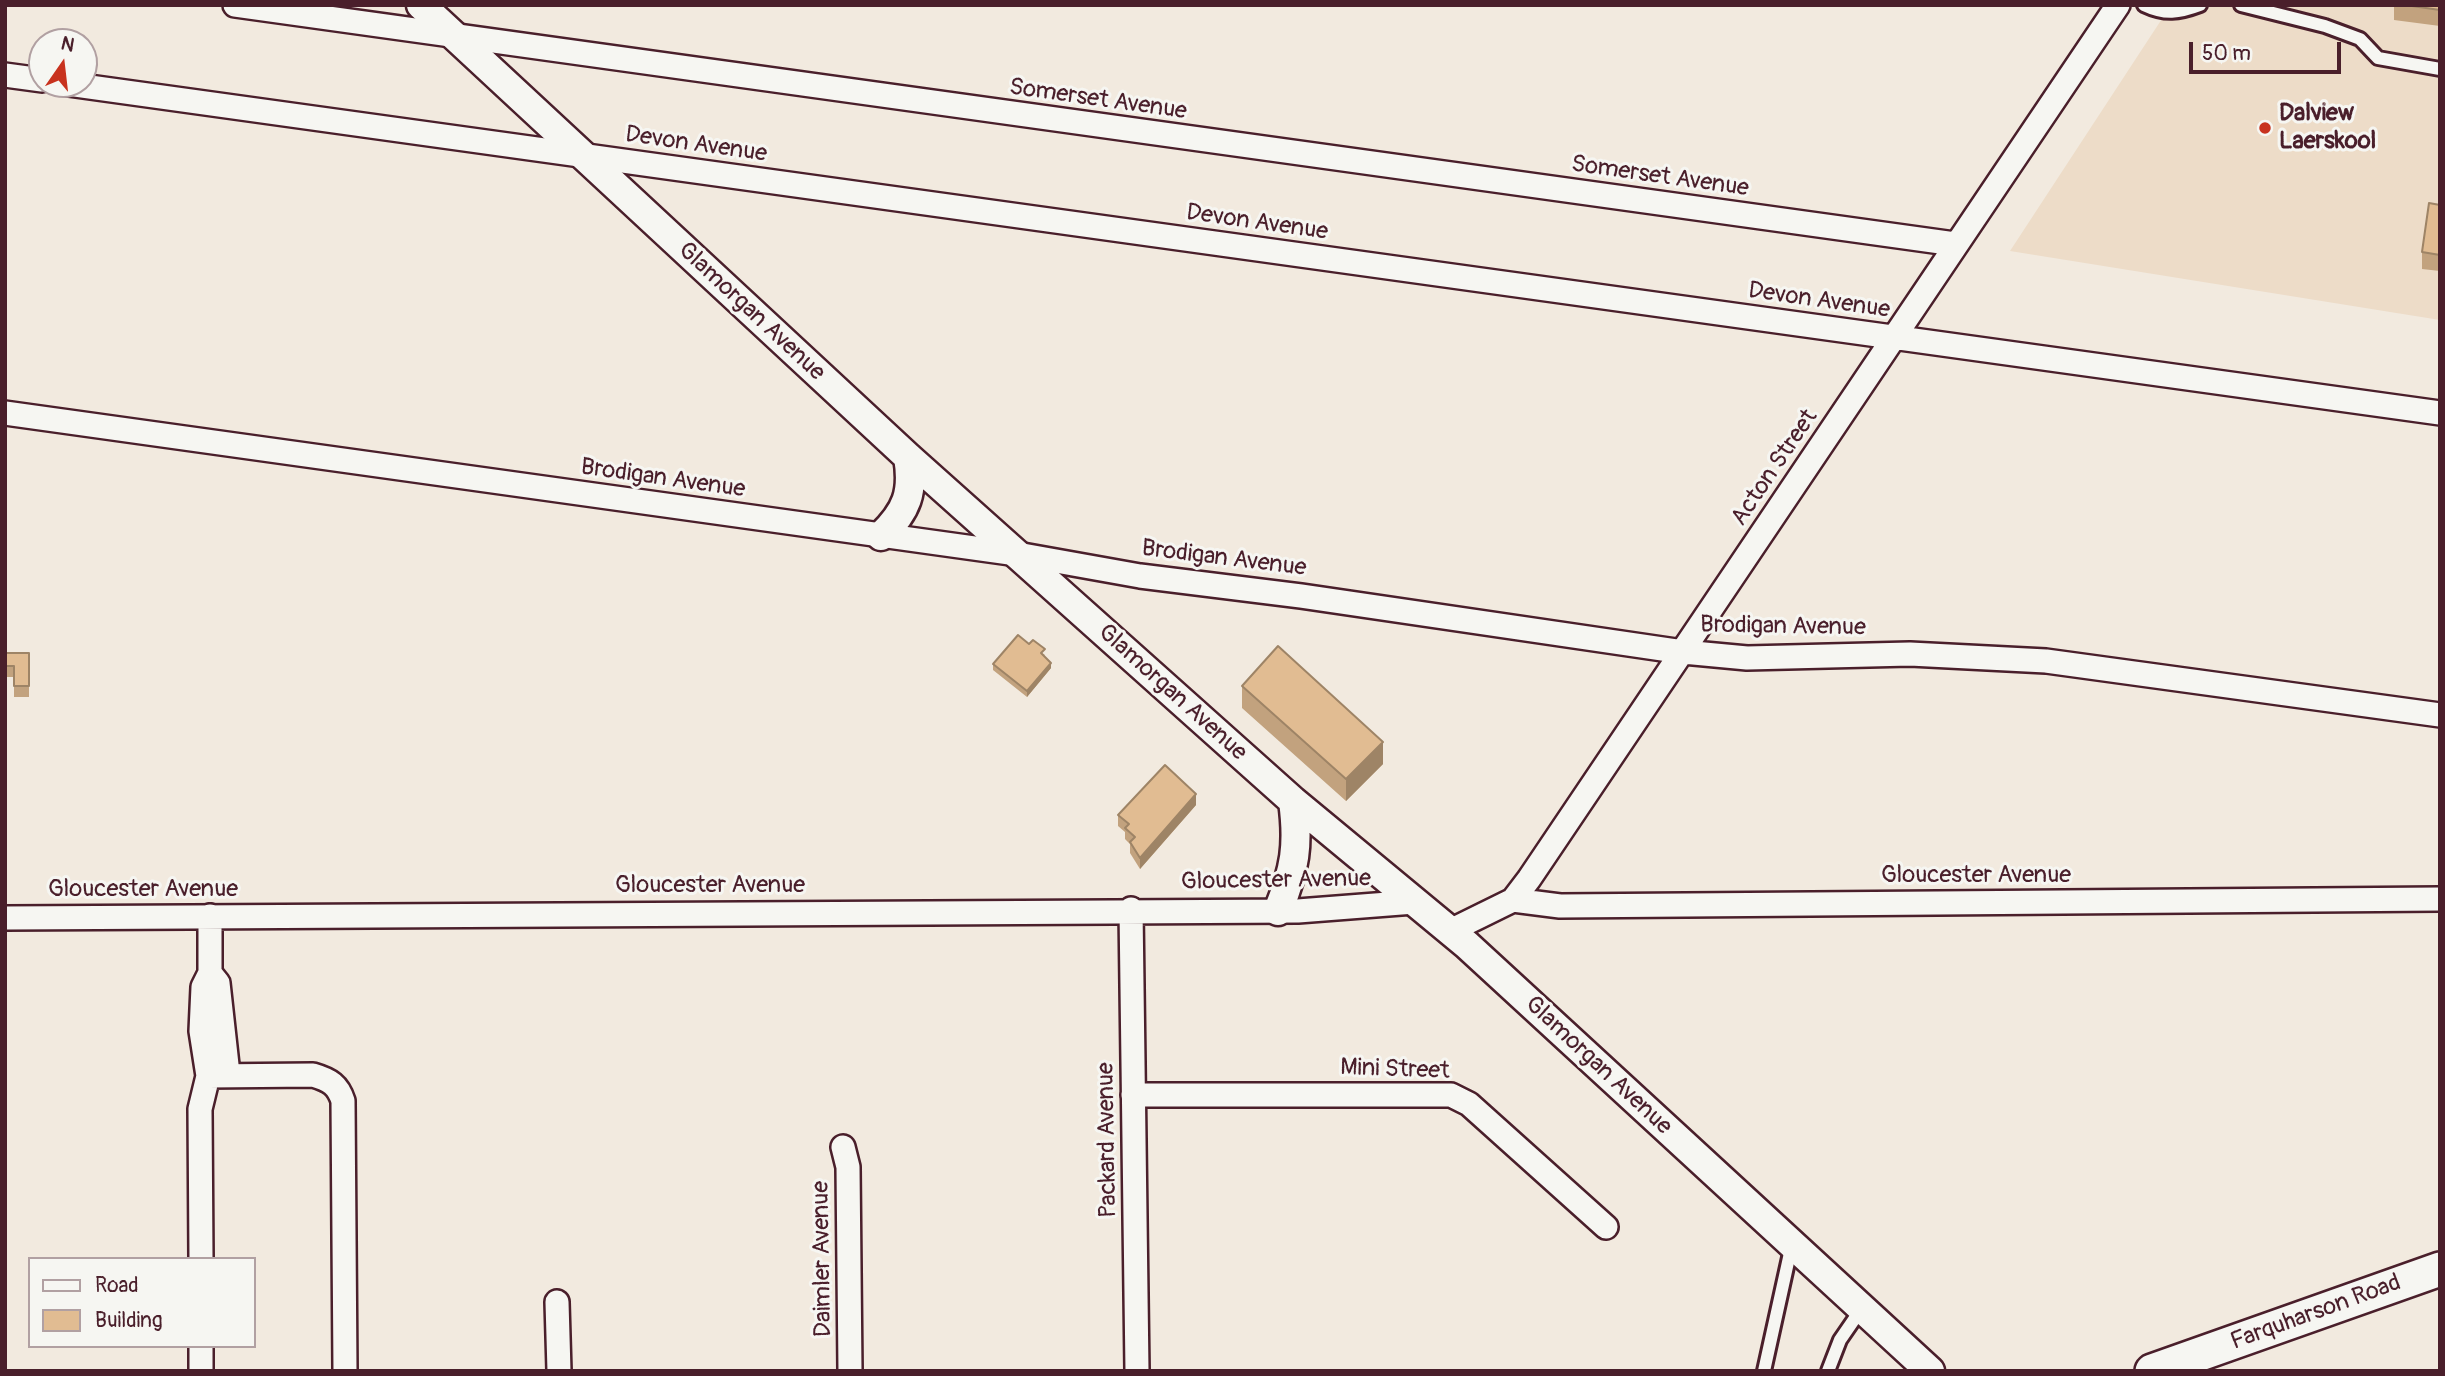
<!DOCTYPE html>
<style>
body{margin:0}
#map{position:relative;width:2445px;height:1376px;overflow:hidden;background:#f2eadf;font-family:Pangolin,sans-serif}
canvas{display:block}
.frame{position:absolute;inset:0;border:7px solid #4a1f2b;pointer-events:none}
.legend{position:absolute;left:28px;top:1257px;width:228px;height:91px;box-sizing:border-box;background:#f6f6f2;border:2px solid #b1a0a2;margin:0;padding:9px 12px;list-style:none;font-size:21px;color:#4a1f2b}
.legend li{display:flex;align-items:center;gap:14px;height:35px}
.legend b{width:35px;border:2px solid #b1a0a2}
.north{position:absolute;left:28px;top:28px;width:70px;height:70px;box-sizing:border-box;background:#f6f6f2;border:2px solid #b1a0a2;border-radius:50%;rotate:14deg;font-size:19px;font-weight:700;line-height:28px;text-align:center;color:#4a1f2b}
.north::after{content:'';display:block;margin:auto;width:24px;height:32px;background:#c8321e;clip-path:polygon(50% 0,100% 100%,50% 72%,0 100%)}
.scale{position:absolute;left:2189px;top:42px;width:152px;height:32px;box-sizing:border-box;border:4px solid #4a1f2b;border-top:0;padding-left:9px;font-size:21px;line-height:24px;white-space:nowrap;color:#4a1f2b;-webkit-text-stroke:5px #f6f6f2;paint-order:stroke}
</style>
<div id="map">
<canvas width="2445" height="1376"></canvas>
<div class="frame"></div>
<ul class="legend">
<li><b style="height:9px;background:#f6f6f2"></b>Road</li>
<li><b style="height:19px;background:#e1bc92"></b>Building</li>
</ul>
<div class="north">N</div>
<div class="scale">50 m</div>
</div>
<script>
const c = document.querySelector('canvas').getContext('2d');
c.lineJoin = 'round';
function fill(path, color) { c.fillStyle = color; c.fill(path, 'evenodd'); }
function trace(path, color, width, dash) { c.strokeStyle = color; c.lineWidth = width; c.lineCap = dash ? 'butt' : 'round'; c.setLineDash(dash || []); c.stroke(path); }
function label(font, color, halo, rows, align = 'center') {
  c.font = font + ' Pangolin,sans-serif'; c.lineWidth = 6; c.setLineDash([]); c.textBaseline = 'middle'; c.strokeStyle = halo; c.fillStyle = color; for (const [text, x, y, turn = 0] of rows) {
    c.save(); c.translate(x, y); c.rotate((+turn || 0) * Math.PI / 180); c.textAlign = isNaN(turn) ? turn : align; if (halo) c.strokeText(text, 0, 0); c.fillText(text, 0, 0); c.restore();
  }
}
fill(new Path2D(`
 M2171,5H2440V320L2010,251Z`), '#eddcc8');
const service = new Path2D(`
 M2144,5C2165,15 2179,13 2200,5
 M2241,5L2325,26L2360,39L2378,58L2440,69
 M1764,1371L1792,1244
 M1828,1371L1840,1340L1862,1308`);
const minor = new Path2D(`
 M235,5L1955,244
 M5,75L42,80
 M68,84L2440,413
 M5,413L1017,554L1140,576L1301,596L1683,652L1747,658L1910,654L2046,661L2440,715
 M1513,900L1560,906L2440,899
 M1131,909L1137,1371
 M5,918L1298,911L1414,902
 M1450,931L1513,900L1529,879L2118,5
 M210,973L218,983L228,1074
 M208,1076L313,1075C330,1080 338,1085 343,1101L345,1371
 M1133,1095H1451L1469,1104L1606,1227
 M843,1147L848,1167L850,1371
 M201,1259L200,1109L208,1076L201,1031L203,987L210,973V916
 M557,1302L559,1371
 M201,1346V1371`);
const tertiary = new Path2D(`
 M421,5L908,457L1293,801L1467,945L1930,1371
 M881,536C907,511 914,492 908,457
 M1278,911C1295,869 1299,845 1293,801`);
const secondary = new Path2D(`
 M2152,1371L2440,1269`);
trace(service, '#4a1f2b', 18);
trace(minor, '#4a1f2b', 28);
trace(tertiary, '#4a1f2b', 33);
trace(secondary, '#4a1f2b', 38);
trace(service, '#f6f6f2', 12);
trace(minor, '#f6f6f2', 23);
trace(tertiary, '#f6f6f2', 28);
trace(secondary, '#f6f6f2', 33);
fill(new Path2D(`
 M2394,5H2440V26L2394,20Z
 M2440,205V271L2422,269V252Z
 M1029,644L1045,655L1044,656L1051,668L1027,697L993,670V664Z
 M5,653H29V697H14V677H5Z
 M1242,686L1383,764L1346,801L1242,708Z
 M1196,805L1140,869L1130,853V844L1125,839V832L1118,826V815Z`), '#c2a27e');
fill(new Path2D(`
 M1051,663V668L1027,697V691Z
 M1383,742V764L1346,801V779Z
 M1196,794V805L1140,869V858Z`), '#9e8466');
const building = new Path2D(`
 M2405,5H2440V10Z
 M2429,203L2440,205V255L2422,252Z
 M1018,635L1029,644L1033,640L1045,649L1041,653L1051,663L1027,691L993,664Z
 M1278,646L1383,742L1346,779L1242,686Z
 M5,653H29V686H14V666H5Z
 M1165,765L1196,794L1140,858L1130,842L1135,837L1125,828L1129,824L1118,815Z`);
fill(building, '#e1bc92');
trace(building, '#9e8466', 2);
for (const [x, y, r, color] of [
 [2265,128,7,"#c8321e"]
]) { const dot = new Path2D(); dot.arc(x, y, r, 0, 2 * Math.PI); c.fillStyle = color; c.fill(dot); trace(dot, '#f6f6f2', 2.5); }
label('24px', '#4a1f2b', '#f6f6f2', [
 ["Somerset Avenue",1098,100,8],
 ["Devon Avenue",696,145,8],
 ["Somerset Avenue",1660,177,8],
 ["Devon Avenue",1257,223,8],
 ["Devon Avenue",1819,301,8],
 ["Glamorgan Avenue",751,312,43],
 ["Acton Street",1775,468,-56],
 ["Brodigan Avenue",663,479,8],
 ["Brodigan Avenue",1224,559,7],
 ["Brodigan Avenue",1783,627,1],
 ["Glamorgan Avenue",1172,693,42],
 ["Gloucester Avenue",1976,876],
 ["Gloucester Avenue",1276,881,-1],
 ["Gloucester Avenue",710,886],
 ["Gloucester Avenue",143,890],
 ["Glamorgan Avenue",1598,1066,43],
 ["Mini Street",1395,1070,2],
 ["Packard Avenue",1108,1140,-91],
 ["Daimler Avenue",823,1259,-91],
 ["Farquharson Road",2316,1313,-20]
]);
label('bold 24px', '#4a1f2b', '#f6f6f2', [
 ["Dalview",2279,114],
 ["Laerskool",2279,142]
], 'left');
</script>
